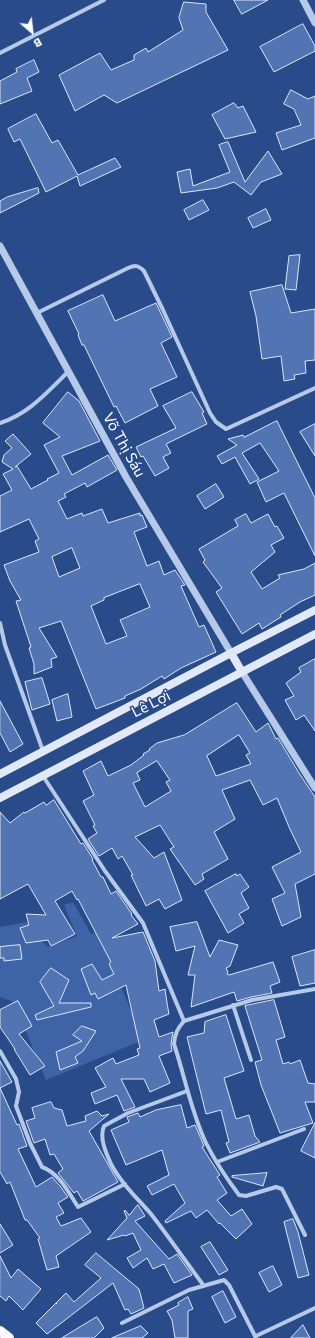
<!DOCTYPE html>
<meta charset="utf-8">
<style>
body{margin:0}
#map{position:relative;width:315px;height:1338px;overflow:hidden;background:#294b8a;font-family:Commissioner,sans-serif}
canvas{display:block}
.north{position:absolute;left:12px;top:12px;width:40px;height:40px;-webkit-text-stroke:3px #294b8a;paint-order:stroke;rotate:152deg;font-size:11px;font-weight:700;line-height:16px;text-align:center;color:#fff}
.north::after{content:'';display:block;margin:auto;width:14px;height:18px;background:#fff;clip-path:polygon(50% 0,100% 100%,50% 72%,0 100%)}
</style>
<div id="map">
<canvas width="315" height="1338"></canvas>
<div class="north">B</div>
</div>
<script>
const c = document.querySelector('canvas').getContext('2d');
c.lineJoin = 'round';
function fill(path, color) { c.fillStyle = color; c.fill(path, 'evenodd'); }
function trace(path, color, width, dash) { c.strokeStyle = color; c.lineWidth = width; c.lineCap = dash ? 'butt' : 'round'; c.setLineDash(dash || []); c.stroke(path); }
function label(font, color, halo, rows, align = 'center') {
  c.font = font + ' Commissioner,sans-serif'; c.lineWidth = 3; c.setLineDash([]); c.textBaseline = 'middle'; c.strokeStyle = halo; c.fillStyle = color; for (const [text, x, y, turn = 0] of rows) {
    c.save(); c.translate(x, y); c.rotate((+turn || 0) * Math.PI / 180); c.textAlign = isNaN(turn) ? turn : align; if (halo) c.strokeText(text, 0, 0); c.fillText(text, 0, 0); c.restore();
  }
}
fill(new Path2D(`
 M73,902L91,934L98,931L143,1040L46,1080L15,1005L11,1001L0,997V927L32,921L41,941L48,947L77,936L64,905Z`), '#3e64a7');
const building = new Path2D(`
 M234,0H268L242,14Z
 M184,2L206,4V12L228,50L117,103L104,95L75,111L59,75L100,53L111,70L134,60V55L146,48L148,52L183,30L179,18Z
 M303,24L315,46V51L274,72L260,47Z
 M34,60L39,72L27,78L32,91L0,104V81L17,72L16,69Z
 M291,90L308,99L315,96V138L282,150L276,133L301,125L294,109L284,104Z
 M234,103L238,108L243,106L256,132L225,139L212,115Z
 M36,114L52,143L58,140L78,175L115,158L121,167L80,186L77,176L46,192L20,139L14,142L8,129Z
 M228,142L245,182L268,151L282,174L261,182L251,195L234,182L217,188L181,193L177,172L190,169L193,186L230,172L219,145Z
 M38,188L39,193L0,213V201L7,197Z
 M203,200L209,210L189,220L184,210Z
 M266,209L271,220L253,228L248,218Z
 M300,255L296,290L285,289L289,256Z
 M282,285L291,313L315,309V360L305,361L306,373L294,375L295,379L284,381L281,356L262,359L256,316L250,292Z
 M103,295L115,321L156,303L172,337L161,343L177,377L150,389L158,406L125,423L116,406L114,407L84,345H82L78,335L79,334L68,311Z
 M68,392L79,401L100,441L62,456L72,475L108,455L117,470L87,487L85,483L64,494L66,497L58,501L67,519L82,513L83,516L102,509L108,523L140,513V516L142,515L147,527L134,532L147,566L159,561L164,575L175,570L185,585L181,586L199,627L204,625L216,652L181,668L164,679L162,676L141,689L125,696V698L96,709L61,621L39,628L57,657L51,659L52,667L34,674V664L29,648L31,647L16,601L21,600L10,581L4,565L39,552L35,541L39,539L29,519L0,532V496L12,490L3,474L13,469L2,462L4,455L12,448L5,441L13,434L31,454L15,467L17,466L31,489L48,480L47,479L59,473L44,445L60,437L43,423ZM72,548L80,568L59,577L52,557ZM140,584L150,607L120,620L127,636L106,644L91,606L104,600V598Z
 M192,392L204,412L202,413L207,424L166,444L171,453L163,457L169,468L155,476L143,456L141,457L136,447L176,428L163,406Z
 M277,421L315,498V556L284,493L266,502L257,482L279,471L260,443L242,453L259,479L250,484L235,457L222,464L217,456L237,445L228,439L243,435L244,437Z
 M315,424V456L300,432Z
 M216,484L224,497L205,509L197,496Z
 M246,514L251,523L268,514L275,527L277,526L284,538L271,545L275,552L251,572L262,589L280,578L278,575L304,569L315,563V595L300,602L280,615L281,617L262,629L259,623L242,634L216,592L222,588L203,562L205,560L199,549L238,526L235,520Z
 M315,659V731L304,715L296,720L285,700L294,696L286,683L301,672L299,668Z
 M42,678L50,704L32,710L25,682Z
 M68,694L72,717L57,721L52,700Z
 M0,701L23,744L10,752L0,733Z
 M237,703L256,732L268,723L276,739L278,738L299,773L315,797V874L295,884L301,917L282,926L272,899L285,893L272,867L301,852L289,827L277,798L263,805L250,780L222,790L235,819L214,832L228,859L202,874L204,879L195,885L170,849L174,847L160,825L135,837L154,858L164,852L182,900L165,909L159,899L146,906L131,875H133L122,856L118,859L112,848L99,856L88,839L97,833L93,826L95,825L83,801L94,795L83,771L101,761L108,776L131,765L144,755L143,754L150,750L149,749L157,743L184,735ZM239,735L250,753L246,755L251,764L216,776L207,756ZM157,761L170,780L166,782L171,791L145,807L133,783L140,780L137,773Z
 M54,800L81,844L83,843L93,859L92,860L101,877H103L111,894L116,891L132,914L131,915L138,924L112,938L143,932L155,961L159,991L165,989L167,1003L169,1014L154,1020L159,1037L173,1032L171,1044L172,1051L159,1056L170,1083L150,1092L144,1079H121L135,1107L124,1111L117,1095L95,1104L91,1093L106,1087L95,1068L113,1058L116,1064L139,1055L137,1049L140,1048L126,985L98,999L95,993L91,995L81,969L92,964L102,980L114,974L109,964L111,962L78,899L77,900L72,891L55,901L75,934L51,946L48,940L26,943L20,928L29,925L26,914L46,915L28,884L0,899V812L10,823L24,812L25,813L44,802L46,805Z
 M236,874L237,876L240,874L249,887L241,893L249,908L239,914L244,923L228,933L205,891Z
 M197,922L210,957L219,940L238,945L230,966L226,968L228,972L227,974L229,975L273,962L280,982L270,986L272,993L251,997L237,1001L234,992L191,1007L195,975H188L195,946L176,951L170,927Z
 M20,945L22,959L4,961V958H0V947Z
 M315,950V983L300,986L292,957Z
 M51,968L69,980L59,1003H91V1007L37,1020L35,1015L54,1006L40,982Z
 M274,1000L285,1037L276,1040L283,1064L289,1062L290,1064L300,1060L308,1083L315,1084V1102H305L313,1123L280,1133L261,1085L255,1062L262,1060L245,1006Z
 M18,1001L32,1026L19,1034L45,1066L30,1075L14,1049H15L0,1027V1010Z
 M226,1015L244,1071L224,1078L236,1119L249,1115L255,1136L260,1142L230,1153L226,1143L229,1142L221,1110L206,1114L187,1037L204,1033L205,1022Z
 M82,1026L96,1031L83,1051L75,1057L78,1063L60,1070L56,1052L82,1041L73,1035Z
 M0,1061L12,1082L0,1088Z
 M0,1088L17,1125L19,1124L27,1146L18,1149L36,1187L52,1177L60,1186L68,1197L58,1203L64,1213L56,1217L61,1226L81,1218L91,1232L56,1256L59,1267L47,1270L38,1239L40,1238L27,1220H25L10,1182L7,1184L0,1172Z
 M51,1102L54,1108L62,1110L67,1126L86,1121L85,1116L97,1111L102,1116L109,1114L89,1131L118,1182L83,1201L77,1191L74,1193L58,1173L63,1169L54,1154L50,1155L45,1139L34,1143L26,1121L35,1118L32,1108Z
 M181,1105L187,1128L195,1125L204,1146L202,1147L220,1175L217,1177L227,1193L217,1200L231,1216L242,1209L252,1224L236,1239L220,1223L219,1224L207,1210L196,1218L191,1211L166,1223L165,1221L185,1203L174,1184L152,1195L147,1186L169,1175L162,1150L126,1165L111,1130L129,1122L127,1117L138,1113L140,1117L156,1110Z
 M315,1123V1158L301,1151Z
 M267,1173L263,1186L232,1177V1176Z
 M138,1205L145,1216L135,1221L169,1259L177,1254L192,1275L174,1283L164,1264L153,1269L147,1258L133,1268L127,1258L141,1250L133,1233L125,1236L124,1235L107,1240L127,1218L124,1211L125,1210L129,1215Z
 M293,1219L298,1232L309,1275L298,1278L284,1222Z
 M0,1224L13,1245L0,1253Z
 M210,1242L228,1270L219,1275L201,1247Z
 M96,1253L139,1289L144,1308L131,1314L128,1309L125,1310L113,1283L47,1334L36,1323L56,1303L57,1304L56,1303L66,1293L74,1302L101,1278L85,1265Z
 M0,1256L11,1278L18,1269L41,1289L23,1310L9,1296L6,1301L0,1296Z
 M273,1266L282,1285L269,1292L259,1273Z
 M223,1291L236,1317L225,1323L212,1297Z
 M188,1297L193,1309L188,1311V1338H175L172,1320L167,1311L179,1305L178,1303Z
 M97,1317L104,1328L94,1338H62Z
 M303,1325L310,1338H291Z
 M141,1326L148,1333L142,1338H112Z`);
fill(building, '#5274b2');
trace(building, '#dbe5f7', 1);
trace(new Path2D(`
 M0,53L104,0
 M37,313L128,268C135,265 138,265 144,271L163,310L210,413L216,422L226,429L315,388
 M0,423C29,414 47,392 69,371
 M0,623L5,645L43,751
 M43,776L105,871L143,923L184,1021C177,1029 175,1034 174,1044C185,1077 191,1112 206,1143C215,1161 227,1179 239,1195L246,1196L276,1187L282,1189L305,1235
 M233,1005L251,1060
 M184,1021L252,1000L315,989
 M0,1051L16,1079L19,1092L16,1106L30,1143L42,1167C59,1173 69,1193 78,1207L125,1184
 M187,1091L128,1113L104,1126C99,1138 106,1153 111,1164C121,1183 137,1198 151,1214C169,1237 186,1262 204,1286
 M217,1162L304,1129
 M122,1323L189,1290L224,1280L229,1285L256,1338
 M256,1336L315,1308`), '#b7c9e9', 4);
trace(new Path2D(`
 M303,0L315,23
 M0,246L126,477L231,653
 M242,672L315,788`), '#b7c9e9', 7);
trace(new Path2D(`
 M231,653L242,672
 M0,774L231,653L315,610
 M0,798L315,634`), '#e1e9f8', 8);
trace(new Path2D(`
 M0,1331L9,1338`), '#fafbfe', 10);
label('15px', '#fff', '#294b8a', [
 ["Võ Thị Sáu",124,445,61],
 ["Lê Lợi",151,704,-27]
]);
</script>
